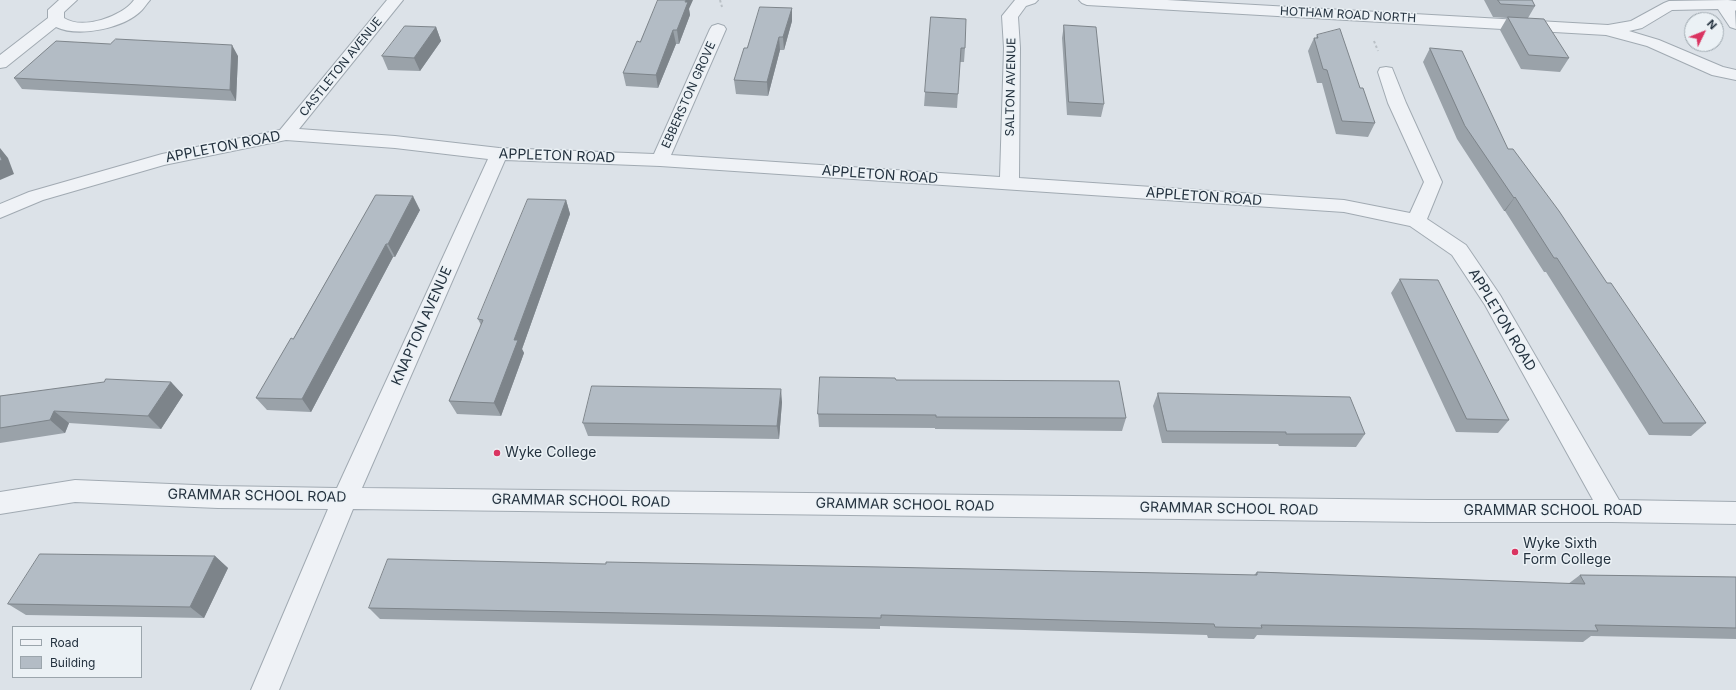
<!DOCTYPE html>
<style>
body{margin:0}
#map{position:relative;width:1736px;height:690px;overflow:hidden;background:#dce2e8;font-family:Inter,sans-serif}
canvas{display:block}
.legend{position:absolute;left:12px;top:626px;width:130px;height:52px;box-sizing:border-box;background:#ebf1f5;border:1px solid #9ba5ac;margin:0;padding:5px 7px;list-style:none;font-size:12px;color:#24323f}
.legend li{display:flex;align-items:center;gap:8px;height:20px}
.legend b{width:20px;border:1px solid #9ba5ac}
.north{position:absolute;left:1684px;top:12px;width:40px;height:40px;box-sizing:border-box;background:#ebf1f5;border:1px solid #9ba5ac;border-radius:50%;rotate:47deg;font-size:11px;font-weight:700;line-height:16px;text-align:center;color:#24323f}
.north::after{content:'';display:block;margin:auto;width:14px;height:18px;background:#da3461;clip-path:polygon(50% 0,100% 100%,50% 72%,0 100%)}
</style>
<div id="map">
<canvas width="1736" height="690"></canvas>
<ul class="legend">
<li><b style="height:5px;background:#eff2f6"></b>Road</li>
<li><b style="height:11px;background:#b3bcc5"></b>Building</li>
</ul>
<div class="north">N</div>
</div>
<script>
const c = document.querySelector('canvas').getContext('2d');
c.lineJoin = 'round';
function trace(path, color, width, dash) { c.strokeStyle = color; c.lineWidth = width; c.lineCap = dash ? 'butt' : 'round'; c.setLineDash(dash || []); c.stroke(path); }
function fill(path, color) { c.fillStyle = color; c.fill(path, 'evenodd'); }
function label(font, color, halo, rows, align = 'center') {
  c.font = font + ' Inter,sans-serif'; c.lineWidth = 3; c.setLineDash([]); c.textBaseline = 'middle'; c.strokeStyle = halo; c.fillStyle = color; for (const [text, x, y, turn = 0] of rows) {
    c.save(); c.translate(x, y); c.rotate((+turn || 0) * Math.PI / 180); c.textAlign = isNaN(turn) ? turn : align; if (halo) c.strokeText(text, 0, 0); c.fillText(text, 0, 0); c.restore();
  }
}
const minor = new Path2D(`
 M59,0H77L64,12V18C82,30 122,17 134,0H150C147,3 145,7 142,10C125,28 79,38 56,27L6,67L0,68V55L48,18V10Z
 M387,0H403L299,129L395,136L499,148L654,154L710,29L712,26L718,24L724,26L726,29L671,155L1000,177L1004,48L1002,16L1015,0H1038L1035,3L1026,6L1018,17L1020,48L1019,178L1344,200L1410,213L1424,182L1388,103L1378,72L1380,68L1386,67L1392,68L1406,103L1442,182L1427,219L1466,245L1500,295L1619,500L1736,502V524L1612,522H1428L353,509L279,690H251L328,509L218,508L75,502L0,514V492L75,480L218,486L337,488L488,159L395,148L286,140L164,165L43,200L0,218V204L29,192L162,154L280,130ZM505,160L660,166L1344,212L1410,226L1452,255L1485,305L1593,500H1428L362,488Z
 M1079,0H1167L1608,25L1631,21L1664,3L1669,1L1728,0L1736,1V11L1735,10L1736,29L1730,27L1718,9L1672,10L1642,28L1629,31L1659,40L1723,67L1736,70V80L1712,75L1647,46L1606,35L1087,5L1082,3Z`);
trace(minor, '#a1aab2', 2);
trace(new Path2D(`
 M720,0L722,7
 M1374,41L1378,51`), '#bac0c6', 2, [2.5, 2.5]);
fill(minor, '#eff2f6');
fill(new Path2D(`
 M1484,0H1532L1535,6L1528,18L1569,58L1560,72L1521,69L1500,30L1507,18L1493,17Z
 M792,8V21L784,50H780L768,96L736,94L734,80Z
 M689,9L690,15L679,44H676L658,88L626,86L623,73L640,42Z
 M931,17L965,48L964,62H960L957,108L924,106Z
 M1064,25L1104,104L1101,117L1067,115L1062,38Z
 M436,27L441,41L420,71L388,70L382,56Z
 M1317,35L1360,88L1375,123L1368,137L1336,134L1322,83H1317L1308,51L1314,38H1316Z
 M110,44L238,56L236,101L22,89L14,78Z
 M1430,48L1508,149L1607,283L1706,423L1691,436L1649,435L1546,272H1544L1505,211H1504L1457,139L1423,62Z
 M376,195L420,210L395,257H393L311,412L267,410L256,398L293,339Z
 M566,200L570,214L522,349L524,353L501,416L457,414L449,401L481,325L478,319Z
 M1400,279L1509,420L1498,433L1456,432L1391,293Z
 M896,380L1126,418L1122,431L935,429V428L819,427L818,414Z
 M171,382L183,395L161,429L69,423L65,433L0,443V396Z
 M1158,393L1365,434L1356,447L1279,446L1278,444L1162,443L1153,406Z
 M782,402L779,439L588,436L583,423Z
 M215,556L228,568L204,618L26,615L8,604Z
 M606,564L1254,575L1257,572L1568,584L1580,575L1736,577V639L1591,636L1583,642L1257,635L1254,639L1208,638L1207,635L880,626V629L380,619L369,608Z`), '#9aa2a9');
fill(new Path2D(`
 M686,0H693L689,9L690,15L679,44L677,30Z
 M792,8V21L784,50L783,37Z
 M436,27L441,41L420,71L414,58Z
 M673,30L676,44L658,88L656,75Z
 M779,37L780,50L768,96L767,82Z
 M232,45L238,56L236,101L230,90Z
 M0,148L8,158L14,174L0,180Z
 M413,196L420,210L395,257L388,244Z
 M1515,197L1505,211H1504L1514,198Z
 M566,200L570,214L522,349L524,353L501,416L494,403L514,340Z
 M386,244L393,257L311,412L302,399Z
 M171,382L183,395L161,429L148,416Z
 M781,389L782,402L779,439L777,426Z
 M54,411L69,423L65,433L50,420Z
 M215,556L228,568L204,618L190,607Z`), '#7d848a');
const building = new Path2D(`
 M658,0H686L685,2H688L677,30H673L656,75L623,73L637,41L640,42Z
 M1498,0H1532L1535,6L1501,4Z
 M760,7L792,8L783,37H779L767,82L734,80L744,48H747Z
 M931,17L966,19L965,48H961L958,94L925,92Z
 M1508,17L1544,19L1569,58L1529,55Z
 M1064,25L1096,27L1104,104L1069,102Z
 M405,26L436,27L414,58L382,56Z
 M1340,29L1360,88H1363L1375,123L1342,121L1327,70L1323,69L1314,38H1318L1317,35Z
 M116,39L232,45L230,90L14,78L56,41L110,44Z
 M1430,48L1462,51L1508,149H1513L1559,211L1607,283H1611L1706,423H1663L1557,258H1554L1515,197L1514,198L1465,126Z
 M0,155L2,160L0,161Z
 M376,195L413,196L388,244H386L302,399L256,398L291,338L293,339Z
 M528,199L566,200L514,340H518L494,403L449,401L483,320L478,319Z
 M1400,279L1438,280L1509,420L1467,419Z
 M820,377L895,378L896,380L1119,381L1126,418L936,417V415L818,414Z
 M106,379L171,382L148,416L54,411L50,420L0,428V396L104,382Z
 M592,386L781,389L777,426L583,423Z
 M1158,393L1350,397L1365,434H1286V432L1167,431Z
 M40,554L215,556L190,607L8,604Z
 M388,559L606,564V562L881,567L1257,575V572L1585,584L1580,575L1736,577V628L1595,625L1598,631L1261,625L1262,628L1215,627L1214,624L881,615V618L369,608Z`);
fill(building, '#b3bcc5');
trace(building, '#7d848a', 1);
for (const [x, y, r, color] of [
 [497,453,4,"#da3461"],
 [1515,552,4,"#da3461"]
]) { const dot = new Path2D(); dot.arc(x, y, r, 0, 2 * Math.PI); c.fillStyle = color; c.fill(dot); trace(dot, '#ebf1f5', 1.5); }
label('12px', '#24323f', '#ebf1f5', [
 ["HOTHAM ROAD NORTH",1348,15,3],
 ["CASTLETON AVENUE",341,67,-51],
 ["SALTON AVENUE",1011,87,-89],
 ["EBBERSTON GROVE",689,95,-66]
]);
label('14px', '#24323f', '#ebf1f5', [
 ["APPLETON ROAD",223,147,-11],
 ["APPLETON ROAD",557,156,2],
 ["APPLETON ROAD",880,175,4],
 ["APPLETON ROAD",1204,197,4],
 ["APPLETON ROAD",1502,320,59],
 ["KNAPTON AVENUE",422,326,-66],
 ["GRAMMAR SCHOOL ROAD",257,496,1],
 ["GRAMMAR SCHOOL ROAD",581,501,1],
 ["GRAMMAR SCHOOL ROAD",905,505,1],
 ["GRAMMAR SCHOOL ROAD",1229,509,1],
 ["GRAMMAR SCHOOL ROAD",1553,511]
]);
label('14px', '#24323f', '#ebf1f5', [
 ["Wyke College",505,453],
 ["Wyke Sixth",1523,544],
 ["Form College",1523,560]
], 'left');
</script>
